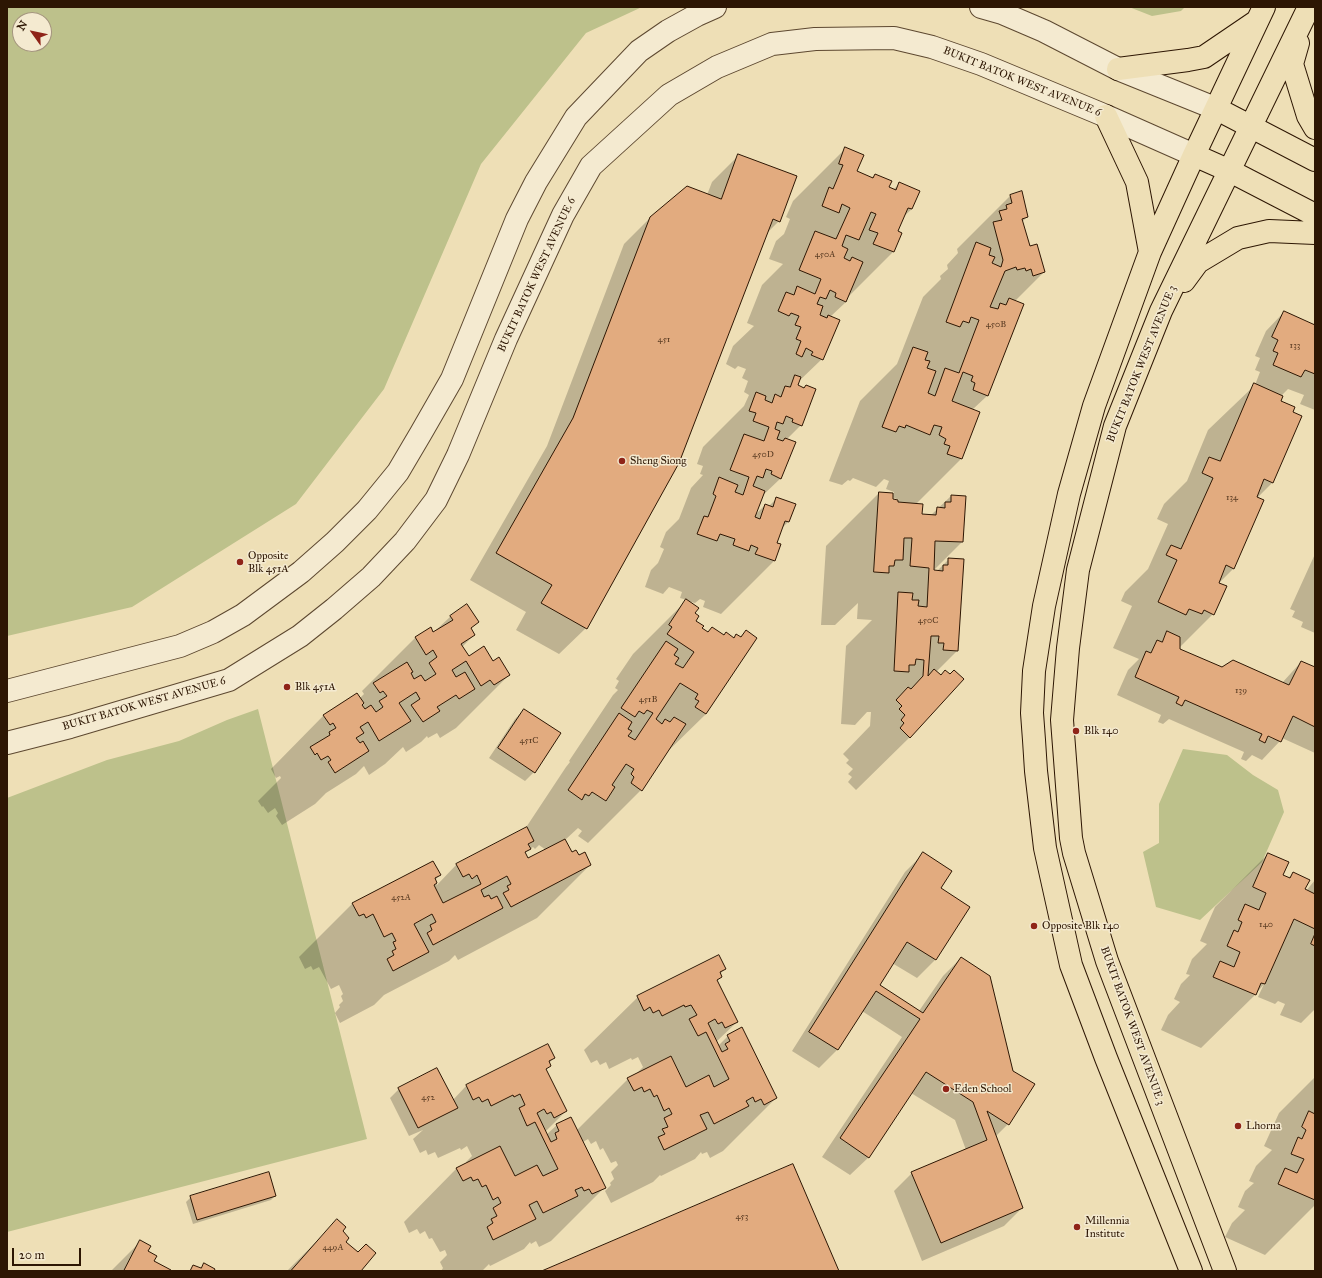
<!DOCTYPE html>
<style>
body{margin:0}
#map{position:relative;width:1322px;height:1278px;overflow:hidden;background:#eedfb6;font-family:"IM FELL Great Primer",serif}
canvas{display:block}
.frame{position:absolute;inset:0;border:8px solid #2d1603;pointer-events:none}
.north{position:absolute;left:12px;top:12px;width:40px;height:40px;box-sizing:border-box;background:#f4ead0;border:1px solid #a4957e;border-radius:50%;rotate:303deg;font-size:11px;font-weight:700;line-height:16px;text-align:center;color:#2d1603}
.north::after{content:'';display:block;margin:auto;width:14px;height:18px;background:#8f2418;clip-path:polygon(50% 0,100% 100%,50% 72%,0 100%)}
.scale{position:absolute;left:12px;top:1248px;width:69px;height:18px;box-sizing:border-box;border:2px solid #2d1603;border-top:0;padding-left:5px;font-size:12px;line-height:14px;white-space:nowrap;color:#2d1603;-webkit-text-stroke:3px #f4ead0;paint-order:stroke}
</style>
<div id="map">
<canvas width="1322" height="1278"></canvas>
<div class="frame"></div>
<div class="north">N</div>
<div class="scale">20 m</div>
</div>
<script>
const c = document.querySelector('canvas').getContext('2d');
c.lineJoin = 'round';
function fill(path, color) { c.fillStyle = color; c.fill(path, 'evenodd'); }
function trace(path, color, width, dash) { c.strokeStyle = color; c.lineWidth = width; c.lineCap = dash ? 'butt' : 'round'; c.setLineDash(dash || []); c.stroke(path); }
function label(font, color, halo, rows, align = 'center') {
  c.font = font + ' "IM FELL Great Primer",serif'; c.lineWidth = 3; c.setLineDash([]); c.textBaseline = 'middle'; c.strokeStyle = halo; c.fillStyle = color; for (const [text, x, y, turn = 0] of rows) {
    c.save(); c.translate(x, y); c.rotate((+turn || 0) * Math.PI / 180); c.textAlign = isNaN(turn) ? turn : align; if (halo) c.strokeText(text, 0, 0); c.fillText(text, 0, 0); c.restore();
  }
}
fill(new Path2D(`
 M7,7H642L586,33L481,164L384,389L296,504L132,607L7,636ZM20,20H44V44H20Z
 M1129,7H1185L1181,11L1152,16Z
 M258,709L367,1139L7,1232V798L107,760L179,741L227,720Z
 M1183,749L1227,755L1253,775L1278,790L1284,812L1262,862L1200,920L1156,907L1143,852L1159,843V804Z`), '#bdc18b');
fill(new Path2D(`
 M846,148L856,172L871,178L875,175L888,187L893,190L899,184L912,209L902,218L897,231L901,233L893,252L847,298L846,302L830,317L822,359L797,383L796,386L803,388L806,386L801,425L787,439L781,478L761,497L754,516L765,505L768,507L777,498L794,505L788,522L781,529L775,544L780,545L774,561L721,614L703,607L705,601L700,599L695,603L687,601L694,614L695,621L701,628L707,633L712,628L723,636L733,639L736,635L740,637L746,631L706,714L665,754L641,790L588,843L578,836L582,831L578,828L565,840L572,854L579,856L590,865L537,918L458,960L455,955L449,961L384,995L374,1005L340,1023L335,1013L340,1007L339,1005L343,1001L341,996L343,994L339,985L331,989L319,967L313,970L311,966L305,969L299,957L352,904L433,862L440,875L435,880L437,885L457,864L525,829L566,767L570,762L569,761L613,695L618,690L615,688L619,681L616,679L633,654L687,600L680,598L682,592L669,587L663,594L645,587L651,570L658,563L664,549L660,547L666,532L679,519L691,488L703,475L700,474L703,466L697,464L703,447L744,406L749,395L744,392L748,381L742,378L746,369L738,366L735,369L726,364L733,346L754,326L747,323L762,285L783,264L769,259L776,241L784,234L790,219L786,217L793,201ZM539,845L546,850L528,859L525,853L533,847L535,849Z
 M738,156L779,221L767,233L586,628L559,654L516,630L526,612L470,580L547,446L624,244L651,217L707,195L712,182Z
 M1010,196L1027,217L1022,222L1029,247L1044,272L1015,301L987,396L972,410L979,413L961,459L916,504L921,515L930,516L951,496L962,542L933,571H937L949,559L963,560L957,651L936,672L910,737L856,790L848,782L852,777L848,774L853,769L846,763L849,760L843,754L870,726L871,712H867L855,725L841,724L846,646L872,620L857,619L858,603L835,625H821L826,546L879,493L893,494L894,492L886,489L889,481L884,479L876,487L853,478L850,481L848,480L842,485L829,481L860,401L897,364L923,297L941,279L940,276L948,269L947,265L958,253L957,249ZM892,497L899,500V501L892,500Z
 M1284,312L1315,326V410L1300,404L1304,395L1288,389L1281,396L1272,483L1257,498L1233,569L1218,584L1213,614L1179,648V650L1222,668L1282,683L1301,662L1315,668V753L1282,738L1280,741L1262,760L1252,755L1246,761L1241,759L1244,752L1169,719L1163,724L1158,722L1161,715L1117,695L1128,670L1139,659L1113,648L1132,606L1121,601L1125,592L1148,569L1168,524L1157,519L1164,504L1187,481L1208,430L1255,385L1260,372L1255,370L1260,358L1255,356L1266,331ZM1264,733L1273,737V739L1263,735Z
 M1315,554V633L1301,627L1303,622L1292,617L1295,611L1290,609Z
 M451,616L477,622L470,629L474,635L462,647L469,657L493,662L509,675L456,728L440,738L437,733L428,738L427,736L421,742L406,752L403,747L385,764L369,775L364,766L356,774L326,793L315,804L282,825L276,816L278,813L275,808L268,813L263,806L262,807L258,801L281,778L280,776L276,778L271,769L324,715L360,698L364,694L362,691L415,638L430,629L433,633Z
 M524,710L534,772L525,781L489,758L515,719Z
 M923,854L939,889L969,907L935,960L917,978L892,963L878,985L919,1011L943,976L961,958L1008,1124L996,1136L1022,1208L1004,1226L922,1261L894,1191L912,1173L966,1150L955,1120L911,1093L869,1157L850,1175L822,1157L902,1037L862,1011L837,1050L819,1068L792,1051L905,872Z
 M1268,854L1282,875L1288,878L1293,874L1304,890L1306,891L1315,880V1009L1301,1023L1280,1015L1285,1004L1278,1001L1275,1004L1258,997L1264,984L1255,995L1201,1048L1161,1030L1168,1015L1180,1002L1174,999L1181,984L1190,975L1186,974L1192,959L1207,944L1200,941L1215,907Z
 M725,969L720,974L721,977L717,981L737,1022L716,1042L718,1046L728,1036L776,1098L723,1151L710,1158L707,1152L702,1154L701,1152L695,1159L661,1176L660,1175L653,1182L611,1203L605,1191L611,1185L610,1183L614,1179L611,1172L618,1165L616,1161L611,1163L603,1148L600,1150L596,1141L591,1144L588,1139L583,1142L605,1187L551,1241L539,1247L536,1241L531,1244L530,1242L524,1249L490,1266L489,1264L482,1271H441L443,1268L440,1262L447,1255L445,1250L440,1252L432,1238L429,1239L425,1231L420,1234L417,1229L409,1233L404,1222L457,1168L467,1163L466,1162L472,1156L467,1146L461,1150L460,1148L438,1158L435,1152L428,1155L426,1150L420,1153L413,1139L423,1130L409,1136L390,1098L399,1089L453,1100L466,1086L548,1046L554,1058L549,1063L550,1066L545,1070L566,1111L545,1132L546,1135L557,1125L577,1130L628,1079L637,1074V1073L643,1067L638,1057L632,1060L631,1058L609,1069L606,1062L600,1065L597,1060L591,1063L584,1050L638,997Z
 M1315,1077V1205L1265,1255L1225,1237L1232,1223L1245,1210L1238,1207L1245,1191L1254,1183L1249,1181L1256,1166L1272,1150L1264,1146L1279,1113Z
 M275,1196L271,1200L193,1224L186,1202L191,1197Z
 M337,1221L344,1242L359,1271H287Z
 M141,1241L153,1262L169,1271H111Z`), '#0003');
const building = new Path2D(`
 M845,147L864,155L857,171L873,178L875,174L892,181L889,187L896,190L899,182L920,191L912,209L908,208L898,231L902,233L894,252L873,244L878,233L869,230L876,214L871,212L859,240L846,235L842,246L848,249L844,258L850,261L852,257L863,262L846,302L835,297L836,293L830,290L826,299L820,297L817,304L823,306L820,315L827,318L828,315L840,320L823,360L811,355L813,352L806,348L802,357L796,354L801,341L796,339L801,327L795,325L799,316L791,313L789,316L778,311L786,292L794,295L797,286L815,294L821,279L799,270L815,231L836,239L850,208L842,204L839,213L822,206L829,187L833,189L843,165L839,164Z
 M738,154L797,176L780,222L773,219L679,463L587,629L541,603L552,585L496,553L573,418L650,217L687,186L721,199Z
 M1022,191L1028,217L1022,219L1030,246L1037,244L1045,272L1033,276L1031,269L1026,271L1025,268L1017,270L1016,267L1005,271L990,307L998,309L1000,303L1006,305L1009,298L1024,304L988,396L973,390L975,383L971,381L973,376L963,372L952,401L980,412L962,459L947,454L950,446L944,444L946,439L939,435L942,427L934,425L930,435L906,425L905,428L899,426L896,432L882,427L913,347L928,352L925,360L930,361L927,368L936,371L928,393L935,396L945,368L959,373L979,320L971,317L969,323L963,321L960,327L946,322L976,242L991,248L989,255L995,257L992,263L1001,267L1003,260L993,222L1002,220L999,211L1007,209L1006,205L1012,203L1010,195Z
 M1284,311L1315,325V374L1305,370L1301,377L1273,365L1278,353L1273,351L1278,340L1272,337Z
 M795,375L801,377L798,385L804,388L806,385L816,389L802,426L792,422L793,419L786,416L783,424L777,422L775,429L780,431L777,439L783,441L785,438L796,442L781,479L771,474L772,471L766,469L763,478L757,476L753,486L765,491L755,517L760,519L765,504L773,507L776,497L796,504L789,522L785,521L777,543L781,544L775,561L755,554L758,548L751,545L749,551L733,545L735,539L720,534L717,541L697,534L704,516L708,517L716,496L713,494L719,477L738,485L735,492L743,495L749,477L730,470L744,434L764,441L769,427L753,421L756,413L749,411L756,392L766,396L765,400L772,403L775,394L781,397L785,386L790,387Z
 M1254,383L1283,396L1281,401L1295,407L1293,412L1302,416L1273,483L1264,479L1257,497L1264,500L1234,569L1226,565L1219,583L1227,586L1214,615L1204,610L1202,614L1189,609L1186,615L1158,602L1177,560L1166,555L1171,545L1181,549L1213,478L1202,473L1209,457L1220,461Z
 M879,492L893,493V499L898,500V502L923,504L922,514L936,515L937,507L945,508V502H951V495L966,496L963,542L935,541L934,570L943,571V565H948V558L964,559L958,651L943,650L944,643H938L939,636H931L928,676L934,669L941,675L945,670L950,674L954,670L964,679L910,738L900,728L904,723L901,720L905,715L899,709L902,706L896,700L908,687L911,689L923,676L924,660L916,659L915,665H909V672L894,671L898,592L913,593L912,600H919L918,606L927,607L929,568L910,566L912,538H904L903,560H895L894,566H889V573L874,572Z
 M686,599L699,608L695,613L699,616L696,621L704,626L702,628L708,632L712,627L724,635L726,632L734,638L736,634L741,637L746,630L757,638L706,714L695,707L699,701L695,699L698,694L680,683L656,719L662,724L665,719L670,722L674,717L686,724L642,791L631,783L634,777L631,774L634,769L626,764L612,785L615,787L606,801L592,792L589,796L585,794L582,800L568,790L619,713L632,722L628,729L632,731L628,736L635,740L653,713L647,710L644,714L639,711L635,717L621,708L666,641L678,649L674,655L679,658L675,664L683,668L694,652L667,634L672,627L669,625Z
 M467,604L479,622L471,628L475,635L461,644L469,656L484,646L493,661L499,657L510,675L494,685L490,680L481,686L466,661L452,670L456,677L465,672L475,689L459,699L456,695L437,707L440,711L423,722L411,705L420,699L416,692L399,703L411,721L379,741L368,722L360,727L364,733L356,738L360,743L363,741L369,751L335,773L328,762L331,760L328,756L321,760L317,753L315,755L310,747L330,735L329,732L336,728L333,723L330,725L323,715L357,693L364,703L362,705L365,709L371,705L376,712L383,707L379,701L387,696L383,691L380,693L373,683L407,662L413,672L411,673L414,679L421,675L425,681L436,674L429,663L437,657L433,650L426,655L415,637L431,627L433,632L453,620L450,616Z
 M1167,631L1180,637V649L1222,667L1233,660L1289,685L1301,661L1315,667V727L1293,716L1281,742L1268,736L1265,743L1259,740L1262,734L1185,700L1182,706L1176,703L1179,697L1135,677L1146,651L1151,653L1157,640L1162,642Z
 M524,709L561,733L535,773L498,748Z
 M527,827L534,841L528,844L531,849L525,852L528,858L565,839L572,852L576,850L579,855L585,852L591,865L511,907L503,893L509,890L507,886L511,884L507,876L481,890L484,897L489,895L491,899L497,896L503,908L433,945L427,933L432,930L430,925L436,922L432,914L414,924L429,952L393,971L387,959L394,955L392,951L396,949L393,942L396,941L392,933L384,937L373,914L366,918L364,914L359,916L352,903L433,861L441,875L435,878L437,883L434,885L443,903L481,884L477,875L472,879L469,874L463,877L456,864Z
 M923,852L952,871L941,888L970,907L936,960L907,942L880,985L923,1013L961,957L990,976L1013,1071L1035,1084L1009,1125L987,1111L1023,1208L941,1243L911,1172L987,1140L973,1102L926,1072L869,1158L840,1138L920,1019L876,991L838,1050L809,1032Z
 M1268,853L1289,862L1283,875L1290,878L1293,872L1310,880L1305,889L1315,894V929L1294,919L1265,984L1261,983L1256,995L1213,977L1220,961L1234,967L1240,952L1227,946L1234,930L1238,932L1242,922L1238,920L1245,904L1259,910L1266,893L1253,887Z
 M1315,934V946L1311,944Z
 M719,955L726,969L720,972L722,977L717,980L738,1022L725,1028L722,1022L718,1024L715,1019L708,1023L722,1052L728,1049L725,1044L730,1041L727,1035L742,1027L777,1098L764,1105L761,1099L755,1102L753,1097L746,1101L749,1106L714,1124L708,1112L700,1115L707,1129L664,1150L658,1137L665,1134L662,1129L668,1127L664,1118L672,1114L669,1108L664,1111L657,1095L654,1097L650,1089L644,1092L642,1087L634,1091L627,1078L671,1056L686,1087L709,1075L714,1087L729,1079L706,1032L698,1036L689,1019L697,1015L691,1005L685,1007L684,1005L662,1016L659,1010L653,1013L650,1007L644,1011L637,996Z
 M548,1044L555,1058L549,1061L551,1066L546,1069L567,1111L554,1118L551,1112L547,1114L544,1109L537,1113L551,1142L557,1139L555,1133L559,1131L556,1124L571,1117L606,1188L592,1194L589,1189L584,1191L582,1187L575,1190L578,1196L543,1213L537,1201L529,1205L536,1219L493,1240L487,1227L493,1223L491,1219L497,1216L493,1208L501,1203L498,1197L493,1200L486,1185L482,1187L478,1179L473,1181L471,1177L463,1181L456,1168L500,1146L515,1176L537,1165L543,1176L558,1169L535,1122L527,1126L519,1108L525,1105L520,1094L514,1097L513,1095L491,1106L488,1099L482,1102L479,1097L473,1100L466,1085Z
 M437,1068L458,1108L418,1128L398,1088Z
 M1309,1111L1315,1114V1200L1278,1184L1285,1168L1297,1173L1304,1159L1291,1154L1298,1137L1302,1139L1306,1130L1302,1127Z
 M793,1164L839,1271H542Z
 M269,1172L276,1196L197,1220L190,1196Z
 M337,1219L346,1227L343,1231L349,1238L346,1242L358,1252L366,1244L376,1253L361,1271H291Z
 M140,1240L151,1246L148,1251L157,1256L154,1261L171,1270L170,1271H124Z
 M204,1263L215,1269L214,1271H190L193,1265L201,1268Z`);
fill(building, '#e2ab7f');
trace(building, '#2d1603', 1);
const minor = new Path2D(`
 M981,7L1002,13L1044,31L1118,69L1217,109
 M7,691L180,646L213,632L243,615L301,572L335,542L367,510L398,472L421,433L452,379L517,219L536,182L576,117L639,51L668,31L697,15L715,7
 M7,743L70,727L229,680L300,636L334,609L371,577L405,541L436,500L458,455L506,339L563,215L591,166L669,95L717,67L772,44L815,39L894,38L932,47L981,64L1106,116L1194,155`);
const major = new Path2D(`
 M1298,43L1292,64L1308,116L1315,128
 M1118,69L1188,60L1204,57L1257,21
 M1217,109L1315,160
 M1106,116L1137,182L1150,252
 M1194,155L1230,171L1315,215
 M1184,281L1198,262L1238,238L1269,231L1315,233
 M1191,1271L1106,1058L1071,965L1045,848L1036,771L1034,740L1032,713L1034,671L1044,606L1069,494L1094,406L1150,252L1194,155L1264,7
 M1225,1271L1107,961L1074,853L1071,838L1062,720L1068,648L1078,570L1115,426L1161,311L1309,7`);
trace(minor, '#5d4830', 24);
trace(major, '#2d1603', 24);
trace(minor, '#f4ead0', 22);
trace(major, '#eedfb6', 22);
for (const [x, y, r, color] of [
 [622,461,4,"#8f2418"],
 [240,562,4,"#8f2418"],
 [287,687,4,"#8f2418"],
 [1076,731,4,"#8f2418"],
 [1034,926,4,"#8f2418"],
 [946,1089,4,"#8f2418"],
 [1238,1126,4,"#8f2418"],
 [1077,1227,4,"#8f2418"]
]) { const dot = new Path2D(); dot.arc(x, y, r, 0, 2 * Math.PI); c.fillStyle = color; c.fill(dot); trace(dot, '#f4ead0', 1.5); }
label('9px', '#5a3b22', null, [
 ["450A",825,255],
 ["450B",996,325],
 ["451",664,340],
 ["133",1295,346],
 ["450D",763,455],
 ["134",1232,498],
 ["450C",928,621],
 ["139",1241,691],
 ["451B",648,700],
 ["451C",529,741],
 ["452A",401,898],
 ["140",1266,925],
 ["452",428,1098],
 ["453",742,1217],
 ["449A",333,1248]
]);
label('11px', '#2d1603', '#f4ead0', [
 ["BUKIT BATOK WEST AVENUE 6",1022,82,22],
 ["BUKIT BATOK WEST AVENUE 6",537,275,-65],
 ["BUKIT BATOK WEST AVENUE 3",1142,364,-68],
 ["BUKIT BATOK WEST AVENUE 6",144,704,-16],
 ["BUKIT BATOK WEST AVENUE 3",1132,1026,70]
]);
label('11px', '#2d1603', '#f4ead0', [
 ["Sheng Siong",630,461],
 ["Opposite",248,556],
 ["Blk 451A",248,569],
 ["Blk 451A",295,687],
 ["Blk 140",1084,731],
 ["Opposite Blk 140",1042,926],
 ["Eden School",954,1089],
 ["Lhorna",1246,1126],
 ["Millennia",1085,1221],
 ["Institute",1085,1234]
], 'left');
</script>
